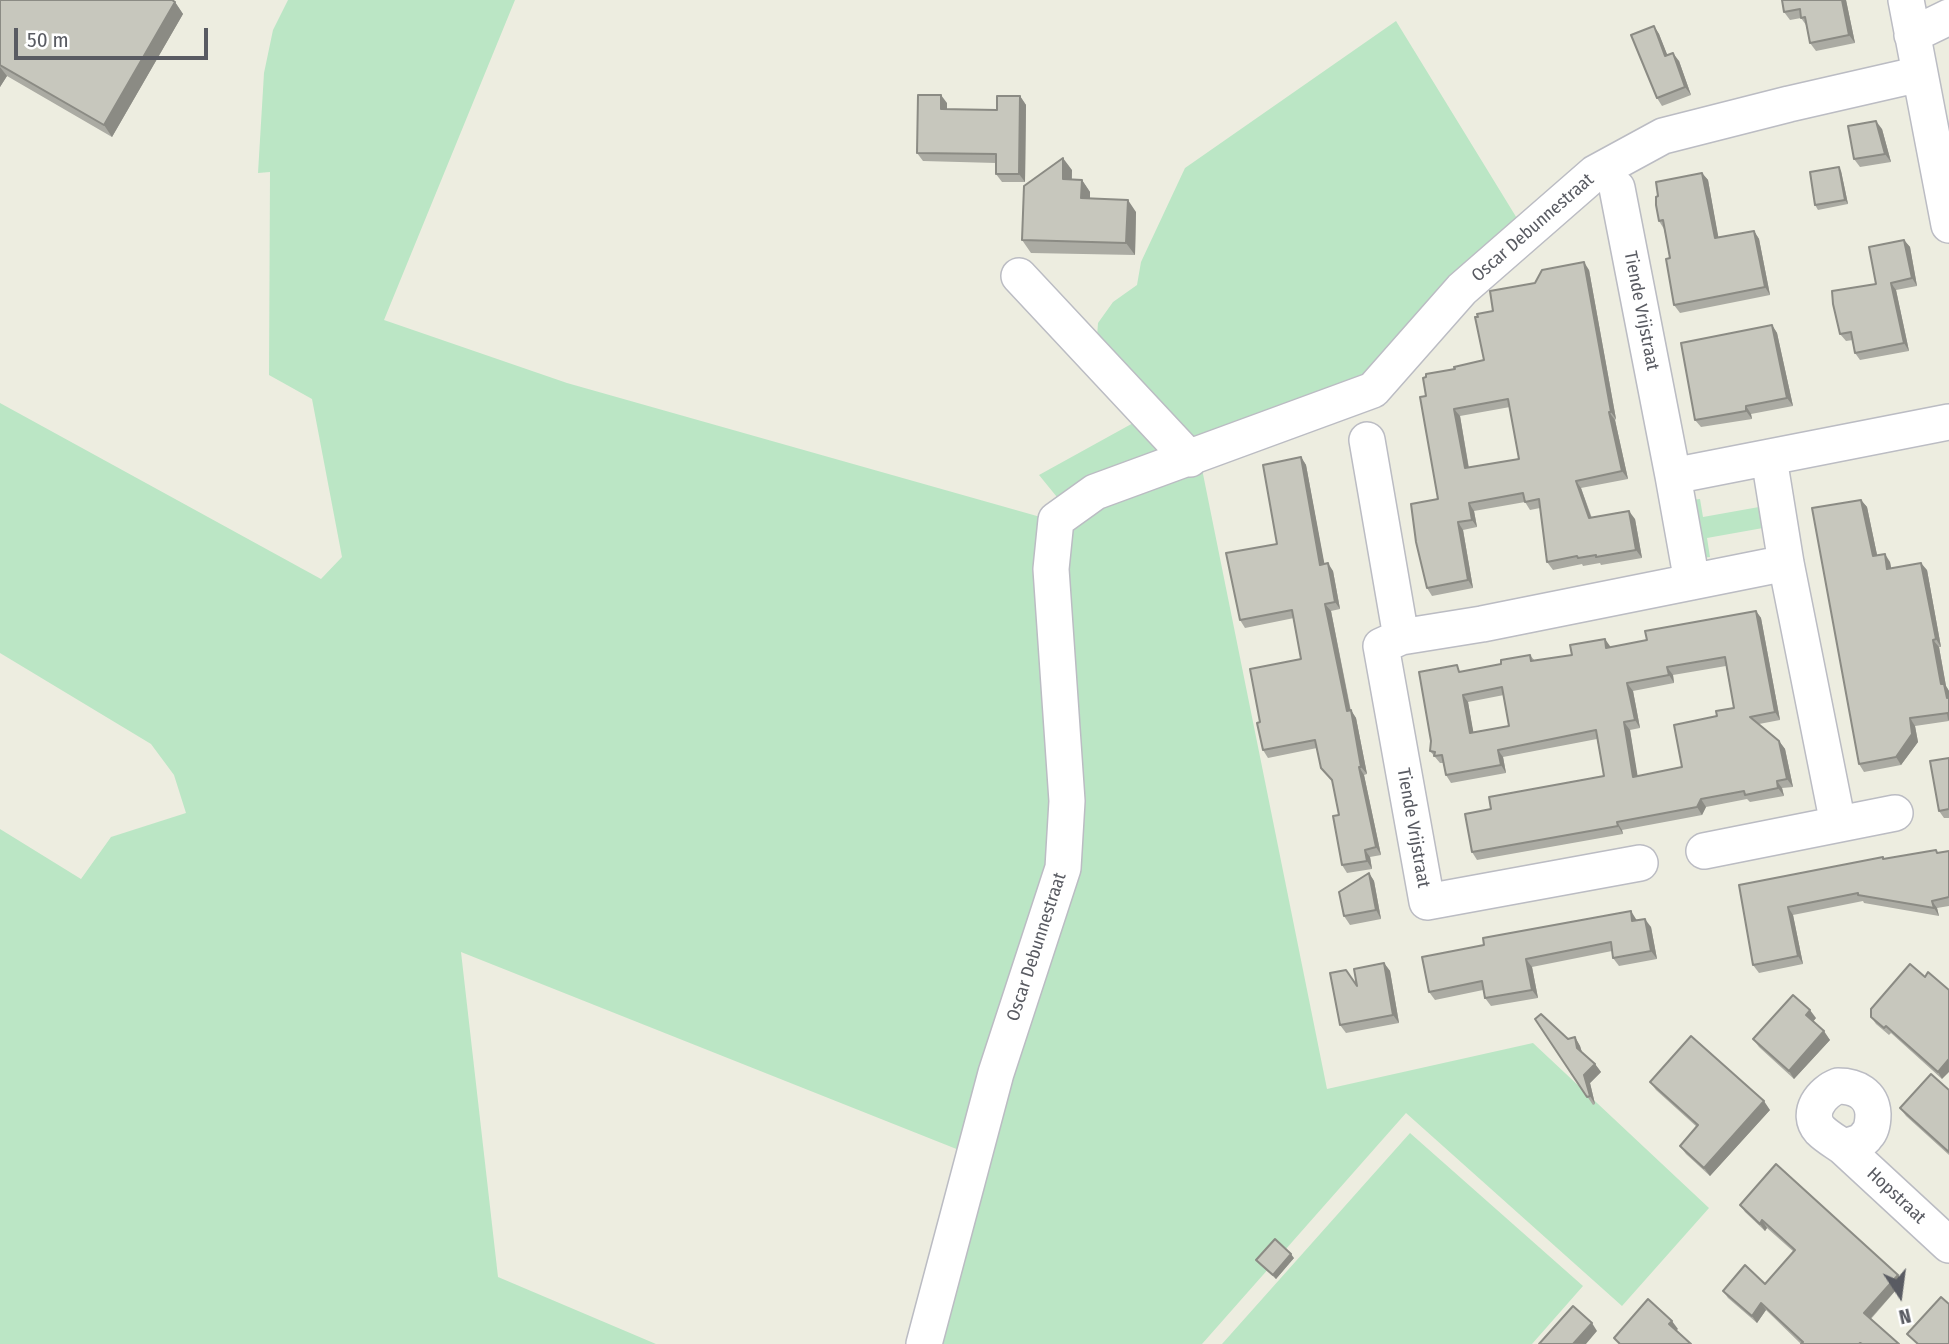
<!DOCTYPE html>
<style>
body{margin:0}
#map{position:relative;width:1949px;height:1344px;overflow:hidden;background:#edede0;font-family:"Fira Sans Condensed",sans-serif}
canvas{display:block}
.north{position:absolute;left:1865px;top:1260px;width:70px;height:70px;-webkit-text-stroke:5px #fff;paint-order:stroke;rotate:167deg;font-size:19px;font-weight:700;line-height:28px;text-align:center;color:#595b62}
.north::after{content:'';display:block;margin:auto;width:24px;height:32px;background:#595b62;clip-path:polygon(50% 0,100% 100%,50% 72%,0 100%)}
.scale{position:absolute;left:14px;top:28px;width:194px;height:32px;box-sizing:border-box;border:4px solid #595b62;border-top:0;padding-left:9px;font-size:21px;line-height:24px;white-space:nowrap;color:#595b62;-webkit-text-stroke:5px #fff;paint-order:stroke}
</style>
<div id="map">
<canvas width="1949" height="1344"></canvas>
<div class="north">N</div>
<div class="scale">50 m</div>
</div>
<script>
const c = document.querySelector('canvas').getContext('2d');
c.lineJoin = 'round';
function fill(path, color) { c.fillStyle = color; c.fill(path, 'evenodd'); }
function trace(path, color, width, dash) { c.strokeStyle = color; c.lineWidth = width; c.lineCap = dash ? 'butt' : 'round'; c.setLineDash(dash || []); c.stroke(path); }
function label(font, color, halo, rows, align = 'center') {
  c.font = font + ' "Fira Sans Condensed",sans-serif'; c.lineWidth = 5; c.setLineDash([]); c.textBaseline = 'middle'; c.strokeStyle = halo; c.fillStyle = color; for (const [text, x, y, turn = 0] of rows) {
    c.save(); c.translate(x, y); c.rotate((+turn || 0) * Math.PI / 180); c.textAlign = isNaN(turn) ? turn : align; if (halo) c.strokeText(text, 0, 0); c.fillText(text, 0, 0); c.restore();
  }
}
fill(new Path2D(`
 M288,0H515L384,320L567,383L1044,518L1055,828L1046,867L959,1150L461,952L498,1277L656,1344H0V829L81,879L111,837L186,813L174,775L151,744L0,653V403L321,579L342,557L312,399L269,375L270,172L258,173L264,73L273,30Z
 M1396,21L1518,220L1372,373L1061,502L1039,475L1135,422L1096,351L1098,323L1113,302L1137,285L1141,262L1185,168Z
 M1202,469L1327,1089L1533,1043L1709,1208L1622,1306L1406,1113L1202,1344H934L1073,865L1059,543L1084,509Z
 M1763,487V528L1707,538L1710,557L1702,558L1691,500L1700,499L1703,517L1759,507L1756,489Z
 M1410,1133L1583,1286L1532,1344H1222Z`), '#bbe6c5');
const minor = new Path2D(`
 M1906,0L1949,225
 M1912,35L1949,17
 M1617,188L1673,476L1949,422
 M1019,276L1190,459
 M1367,440L1401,637L1381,646L1427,902L1640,863
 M1769,458L1786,563L1838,824
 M1673,476L1692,582
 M1401,637L1482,624L1786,563
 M1704,851L1895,813
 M1838,1086C1856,1086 1872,1094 1873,1114C1873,1121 1872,1130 1867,1135C1862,1143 1851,1145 1843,1147C1836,1142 1827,1137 1820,1130C1805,1113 1822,1092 1838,1086Z
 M1843,1147L1949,1245
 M924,1344L996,1073L1063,868L1067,801L1051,569L1056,520L1095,492L1373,390L1462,289L1595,173L1663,136L1789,104L1920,74`);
trace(minor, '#bbbcc3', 38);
trace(minor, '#fff', 35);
fill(new Path2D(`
 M0,0L175,2L183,14L112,137L7,76L0,87Z
 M1782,0H1846L1855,43L1816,51L1810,43L1806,25L1801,18L1790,20L1784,12Z
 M1654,26L1659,34L1667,55L1679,61L1691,95L1662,106L1657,98Z
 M1020,96L1026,105L1025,182H1002L996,174V163L923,161L917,153L947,103V109L997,110Z
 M1882,129L1891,162L1860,167L1854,159Z
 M1072,170V180H1082L1090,192V199L1136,212L1135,255L1031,253L1022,240Z
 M1841,171L1848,204L1818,210L1815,205Z
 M1702,173L1708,180L1718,237L1754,231L1759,239L1770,295L1680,313L1674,305L1670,258L1664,229L1659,221L1658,196Z
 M1904,240L1910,247L1917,286L1896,290L1909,351L1860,360L1855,353L1853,340L1846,341L1840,334L1876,284Z
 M1589,270L1616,419L1615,420L1628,479L1581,488L1592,518L1635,519L1642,558L1601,565L1600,563L1583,566L1582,564L1553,570L1547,562L1540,508L1530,510L1525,502L1474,511L1477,527L1463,530L1473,588L1432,596L1427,588L1438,499L1426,396L1455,369L1484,360L1493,311L1535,283ZM1510,407L1519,459L1469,468L1460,416Z
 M1772,325L1777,333L1793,406L1751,414L1752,419L1701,427L1695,420Z
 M1301,457L1306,465L1324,564L1333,571L1340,609L1331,611L1351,711L1356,718L1367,774L1364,775L1381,855L1370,857L1372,869L1347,873L1342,865L1339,815L1333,782L1321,768L1317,748L1268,758L1263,750L1260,722L1301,659L1294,618L1245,628L1240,620L1277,544Z
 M1861,500L1867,507L1877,555L1890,562L1891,569L1927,570L1941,647H1939L1946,686L1949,691V721L1915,726L1918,742L1901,765L1864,772L1859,764Z
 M1756,611L1761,618L1780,720L1759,724L1779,741L1785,749L1793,787L1782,788L1784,796L1750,802L1747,799L1706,807L1702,815L1622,830L1623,834L1477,860L1472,852L1491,809L1604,776L1597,739L1503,757L1506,773L1451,783L1446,775L1444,763H1440L1430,751L1462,672L1501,664L1530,655L1535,661L1572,655L1605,639L1610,648L1647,640ZM1726,666L1734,708L1717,716L1682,767L1637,776L1630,730L1640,728L1633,691L1674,683L1673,675ZM1504,695L1509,726L1473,732L1468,702Z
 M1949,758V818H1944L1939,811Z
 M1949,851V906L1937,908L1939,916L1864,903L1863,901L1793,915L1803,964L1759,973L1753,965L1739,885L1884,859Z
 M1369,873L1374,881L1381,919L1350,925L1344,916Z
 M1636,919L1637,920L1651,927L1657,959L1619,966L1613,958L1612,951L1532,967L1538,998L1491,1006L1485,998L1483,990L1435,1000L1429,992Z
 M1384,963L1390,971L1399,1023L1346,1033L1340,1025L1357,986Z
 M1910,964L1942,1079L1891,1033L1889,1035L1876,1024L1871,1017Z
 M1816,1018L1813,1021L1830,1040L1794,1079L1759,1047L1753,1039Z
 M1535,1019L1568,1039L1575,1037L1580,1046L1582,1052L1595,1064L1601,1072L1590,1083L1595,1104L1593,1105Z
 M1650,1082L1770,1110L1710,1176L1686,1154L1680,1146L1697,1127L1656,1090Z
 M1949,1090V1155L1906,1116L1900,1108Z
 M1740,1205L1898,1275L1903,1282L1871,1319L1801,1344L1766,1310L1757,1323L1728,1298L1723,1291L1765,1284L1794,1252L1767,1228L1765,1231L1745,1212Z
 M1294,1258L1276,1279L1259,1264L1256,1260Z`), '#ababa3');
fill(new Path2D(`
 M1842,0H1846L1855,43L1849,35Z
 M175,2L183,14L112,137L104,125Z
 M1654,26L1659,34L1671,64L1665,56Z
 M1673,53L1679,61L1691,95L1685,87Z
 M0,67L7,76L0,87Z
 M941,95L947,103V117L941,109Z
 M1020,96L1026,105L1025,182L1019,174Z
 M1876,121L1882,129L1891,162L1885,154Z
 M1063,158L1072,170L1071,192L1063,179Z
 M1839,167L1841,171L1848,204L1845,200Z
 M1702,173L1708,180L1720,246L1715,238Z
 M1082,180L1090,192V211L1081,198Z
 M1128,200L1136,212L1135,255L1126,243Z
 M1754,231L1759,239L1770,295L1765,287Z
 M1904,240L1910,247L1917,286L1912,278Z
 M1584,262L1589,270L1616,419L1611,412Z
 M1891,283L1896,290L1909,351L1904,343Z
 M1772,325L1777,333L1793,406L1787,398Z
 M1746,406L1751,414L1752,419L1746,411Z
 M1454,409L1460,416L1470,476L1465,468Z
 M1609,412L1615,420L1628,479L1622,471Z
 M1301,457L1306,465L1326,572L1320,565Z
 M1576,481L1581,488L1594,526L1589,518Z
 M1861,500L1867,507L1879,564L1873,556Z
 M1469,503L1474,511L1477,527L1472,520Z
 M1629,511L1635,519L1642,558L1636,550Z
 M1458,522L1463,530L1473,588L1468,580Z
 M1885,554L1890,562L1893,577L1887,569Z
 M1328,563L1333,571L1340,609L1335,602Z
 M1921,563L1927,570L1941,647L1936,639Z
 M1325,604L1331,611L1352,719L1347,711Z
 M1756,611L1761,618L1780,720L1775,712Z
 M1605,639L1610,646L1612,656L1606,648Z
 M1933,640L1939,647L1946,686L1949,691V701L1941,684Z
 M1667,667L1673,675L1674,683L1669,675Z
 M1627,683L1633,691L1640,728L1635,720Z
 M1463,695L1468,702L1475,741L1470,733Z
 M1351,710L1356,718L1367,774L1361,767Z
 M1910,718L1915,726L1918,742L1901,765L1896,757Z
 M1624,722L1630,730L1639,784L1633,777Z
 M1779,741L1785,749L1793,787L1787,779Z
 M1498,750L1503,757L1506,773L1501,765Z
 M1359,767L1364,775L1381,855L1376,847Z
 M1777,781L1782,788L1784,796L1778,788Z
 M1701,799L1706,807L1702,815L1697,807Z
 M1617,822L1622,830L1623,834L1618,826Z
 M1365,850L1370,857L1372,869L1367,861Z
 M1369,873L1374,881L1381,919L1376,910Z
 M1932,901L1937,908L1939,916L1934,908Z
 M1788,907L1793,915L1803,964L1798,956Z
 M1631,911L1636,919L1638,929L1632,921Z
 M1645,919L1651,927L1657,959L1651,951Z
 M1526,959L1532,967L1538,998L1532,990Z
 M1384,963L1390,971L1399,1023L1393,1015Z
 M1810,1010L1816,1018L1812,1023L1806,1015Z
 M1824,1031L1830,1040L1794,1079L1789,1071Z
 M1575,1037L1580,1046L1583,1056L1577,1048Z
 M1949,1059V1072L1942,1079L1938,1072Z
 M1595,1064L1601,1072L1590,1083L1595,1104L1590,1096L1584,1075Z
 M1764,1101L1770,1110L1710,1176L1704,1168Z
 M1762,1220L1767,1228L1765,1231L1760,1224Z
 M1291,1254L1294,1258L1276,1279L1273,1275Z
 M1898,1275L1903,1282L1869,1320L1864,1313Z
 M1761,1303L1766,1310L1757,1323L1752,1316Z
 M1672,1321L1678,1329L1675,1332L1669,1324Z
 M1592,1323L1597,1331L1586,1344H1573Z`), '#8b8b84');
const building = new Path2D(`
 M0,0H172L175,2L104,125L0,65Z
 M1782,0H1842L1849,35L1810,43L1805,17L1801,18L1800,9L1784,12Z
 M1654,26L1665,56L1673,53L1685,87L1657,98L1631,35Z
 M918,95H941V109L997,110V96H1020L1019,174H996V154L917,153Z
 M1876,121L1885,154L1854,159L1848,126Z
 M1063,158V179L1082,180L1081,198L1128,200L1126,243L1022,240L1024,186Z
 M1839,167L1845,200L1815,205L1810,172Z
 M1702,173L1715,238L1754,231L1765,287L1674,305L1666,259L1670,258L1663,220L1659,221L1656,205V197L1658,196L1656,182Z
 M1904,240L1912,278L1891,283L1904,343L1855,353L1851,332L1840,334L1833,304L1832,291L1876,284L1869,247Z
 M1584,262L1611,412H1609L1622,471L1576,481L1589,518L1629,511L1636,550L1596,557V555L1578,558L1577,556L1547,562L1539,499L1525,502L1523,493L1469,503L1472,520L1458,522L1468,580L1427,588L1416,542L1411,504L1438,499L1420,397L1426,396L1423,378L1426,377V374L1455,369L1454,367L1484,360L1475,317H1478L1477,314L1493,311L1490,291L1535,283L1542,270ZM1508,399L1519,459L1465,468L1454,409Z
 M1772,325L1787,398L1746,406V411L1695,420L1681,343Z
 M1301,457L1320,565L1328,563L1335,602L1325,604L1347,711L1351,710L1361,767H1359L1376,847L1365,850L1367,861L1342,865L1333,816L1339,815L1332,780L1321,768L1315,740L1263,750L1257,723L1260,722L1250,669L1301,659L1292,610L1240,620L1226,553L1277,544L1263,465Z
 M1861,500L1873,556L1885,554L1887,569L1921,563L1936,639L1933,640L1941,684H1944L1947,698L1949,697V719L1948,713L1910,718L1912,734L1896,757L1859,764L1812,508Z
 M1756,611L1775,712L1750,717L1779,741L1787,779L1777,781L1778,788L1745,795L1744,791L1701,799L1697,807L1617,822L1618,826L1472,852L1465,814L1491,809L1489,797L1604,776L1596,730L1498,750L1501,765L1446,775L1442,755L1434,756L1435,752L1430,751L1431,741L1419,672L1457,665L1459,672L1501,664V660L1530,655L1531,661L1572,655L1570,645L1605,639L1606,648L1647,640L1645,631ZM1725,657L1734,708L1716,711L1717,716L1674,725L1682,767L1633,777L1624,722L1635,720L1627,683L1669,675L1667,667ZM1502,687L1509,726L1470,733L1463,695Z
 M1949,758V809L1939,811L1930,761Z
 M1936,850L1937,853L1949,851V897L1932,901L1934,908L1858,895V893L1788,907L1798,956L1753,965L1739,885L1883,857V859Z
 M1369,873L1376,910L1344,916L1339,892Z
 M1631,911L1632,921L1645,919L1651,951L1613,958L1611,942L1526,959L1532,990L1485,998L1482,981L1429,992L1422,957L1484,945L1483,938Z
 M1384,963L1393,1015L1340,1025L1330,973L1346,970L1357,986L1354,969Z
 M1910,964L1925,977L1928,972L1949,990V1059L1938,1072L1886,1026L1884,1028L1871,1017V1009Z
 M1793,995L1810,1010L1806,1015L1824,1031L1789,1071L1753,1039Z
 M1541,1014L1568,1039L1575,1037L1577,1048L1595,1064L1584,1075L1590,1096L1587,1097L1535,1019Z
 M1691,1036L1764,1101L1704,1168L1680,1146L1698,1125L1650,1082Z
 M1931,1074L1949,1090V1152L1900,1108Z
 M1776,1164L1898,1275L1864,1313L1899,1344H1862L1860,1343L1859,1344H1801L1803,1342L1761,1303L1752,1316L1723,1291L1745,1265L1765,1284L1795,1250L1762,1220L1760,1224L1740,1205Z
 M1275,1239L1291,1254L1273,1275L1256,1260Z
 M1941,1297L1949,1304V1344H1918L1907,1334Z
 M1648,1299L1672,1321L1669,1324L1691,1344H1620L1614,1338Z
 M1573,1306L1592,1323L1573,1344H1539Z`);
fill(building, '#c7c7bd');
trace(building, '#8b8b84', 2);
label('18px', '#595b62', '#fff', [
 ["Oscar Debunnestraat",1533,228,-41],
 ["Tiende Vrijstraat",1641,311,79],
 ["Tiende Vrijstraat",1413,828,80],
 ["Oscar Debunnestraat",1037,947,-72],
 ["Hopstraat",1896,1196,43]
]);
</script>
